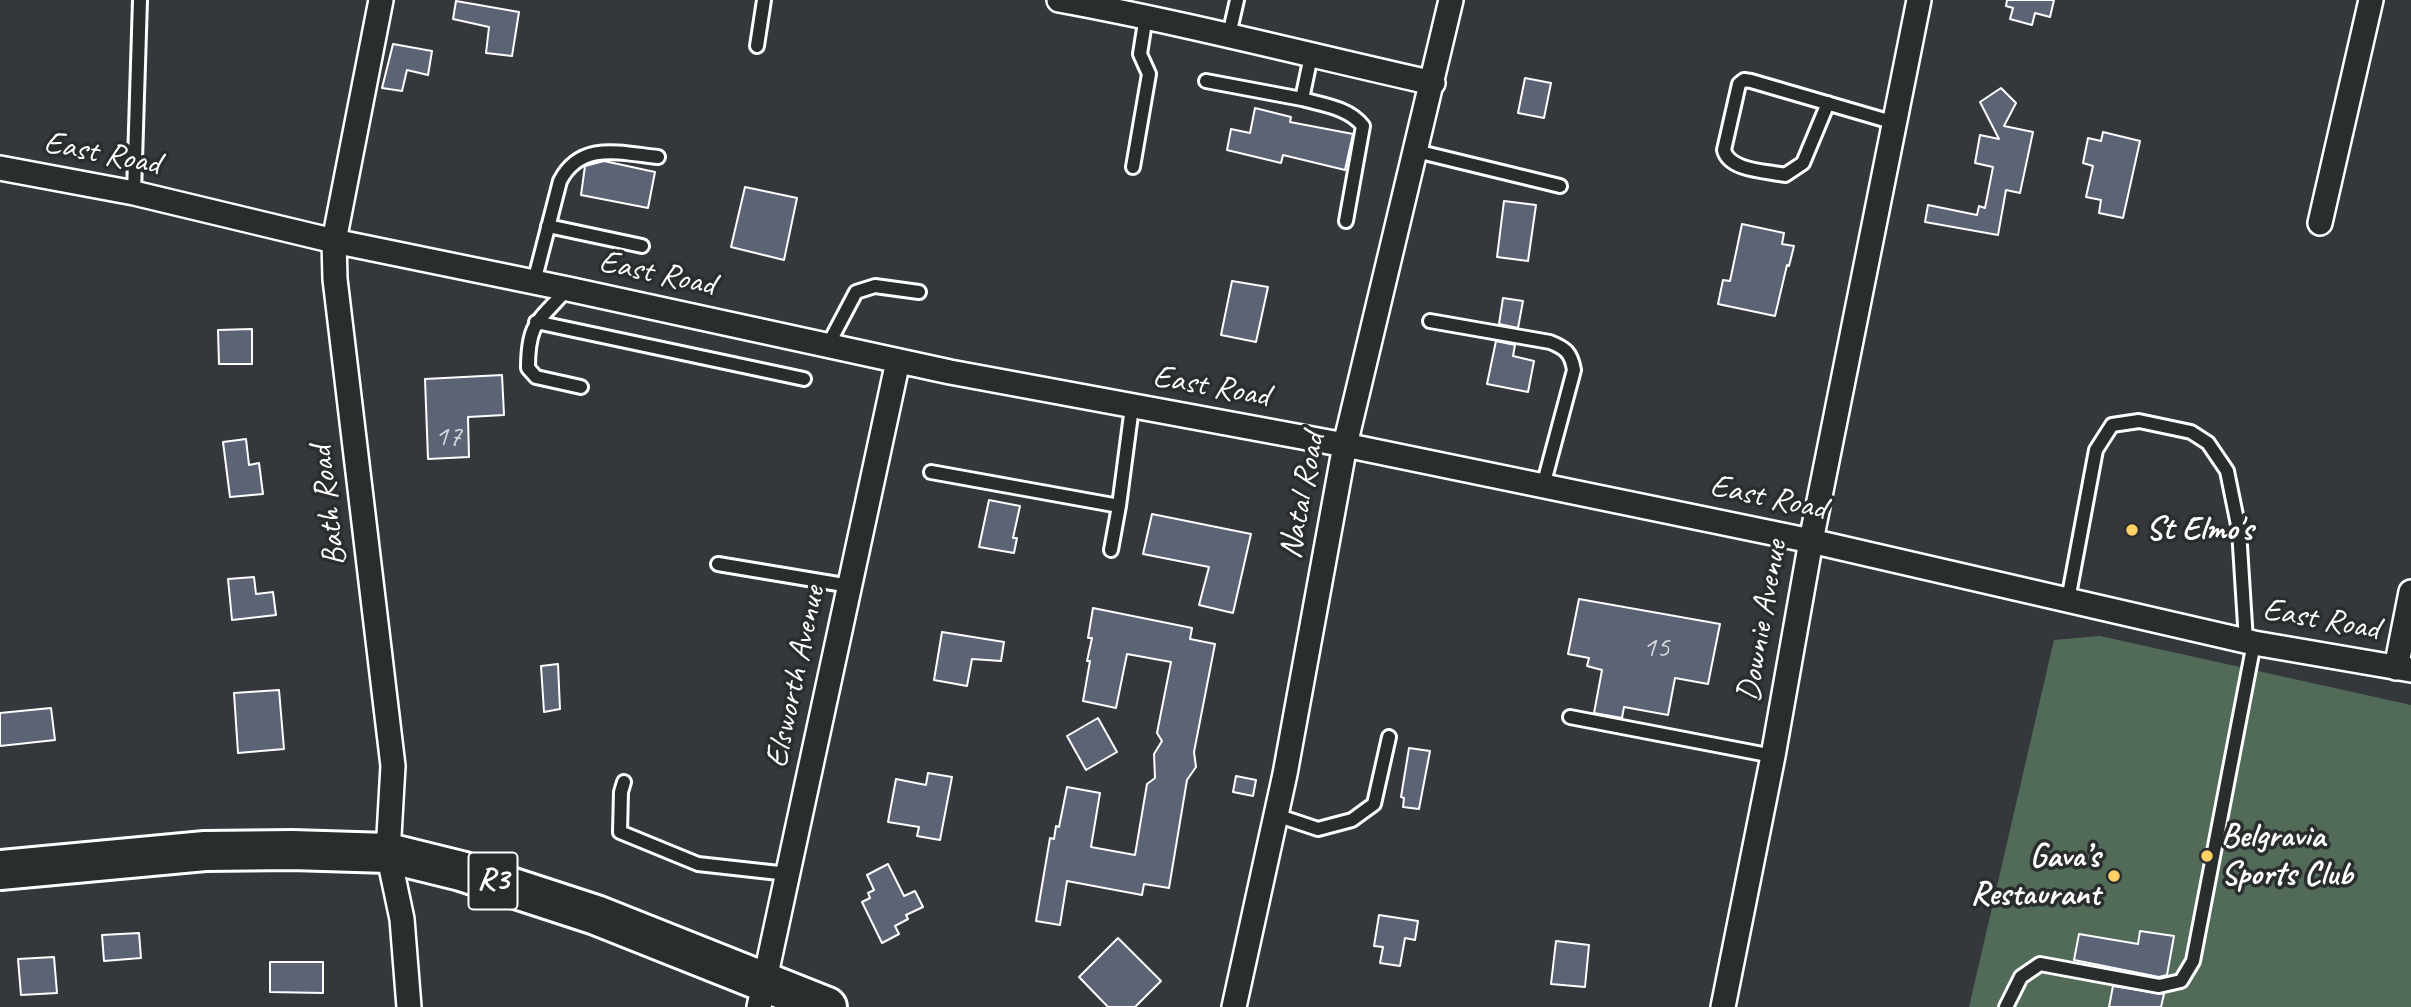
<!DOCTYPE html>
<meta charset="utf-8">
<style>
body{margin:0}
canvas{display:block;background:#34383c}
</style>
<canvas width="2411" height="1007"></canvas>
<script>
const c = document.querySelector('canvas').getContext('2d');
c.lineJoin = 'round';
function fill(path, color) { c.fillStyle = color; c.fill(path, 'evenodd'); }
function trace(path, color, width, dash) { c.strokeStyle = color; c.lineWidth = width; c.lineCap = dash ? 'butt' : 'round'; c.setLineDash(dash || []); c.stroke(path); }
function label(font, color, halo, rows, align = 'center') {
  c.font = font + ' Caveat,sans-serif'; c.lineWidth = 7; c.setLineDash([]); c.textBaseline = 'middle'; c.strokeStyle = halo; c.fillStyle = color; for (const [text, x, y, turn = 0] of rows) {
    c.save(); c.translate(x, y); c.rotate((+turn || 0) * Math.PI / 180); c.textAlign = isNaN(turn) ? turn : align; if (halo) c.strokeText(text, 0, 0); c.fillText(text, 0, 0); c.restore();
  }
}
fill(new Path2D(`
 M2100,636L2411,705V1007H1969L2054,640Z`), '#526b59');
const building = new Path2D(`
 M2007,0H2054L2050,17L2035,13L2032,25L2010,19L2013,8L2006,6Z
 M456,1L519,12L512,56L486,53L489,27L453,19Z
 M393,44L432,51L428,75L407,70L402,91L382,88Z
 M1525,78L1551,83L1544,118L1518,113Z
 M2001,88L2016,103L2004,126L2033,132L2020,193L2006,190L1998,235L1925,222L1928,205L1977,215L1979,206L1985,208L1993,167L1975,163L1980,135L1999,139L1980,102Z
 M1255,108L1291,117L1290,122L1353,134L1345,170L1283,155L1281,163L1227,150L1231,129L1250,133Z
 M2103,132L2140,141L2123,218L2099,213L2101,200L2086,197L2093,166L2083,163L2088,138L2101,141Z
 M604,161L655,172L648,208L581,195L585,166Z
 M745,187L797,198L784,260L731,247Z
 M1504,201L1536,205L1528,261L1497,257Z
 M1742,224L1784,233L1782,244L1794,246L1789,266L1787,265L1775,316L1718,304L1723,280L1730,281Z
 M1232,281L1268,287L1256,342L1221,335Z
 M1503,298L1523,301L1518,328L1499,324Z
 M252,329V364H219L218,330Z
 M1496,341L1515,345L1513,356L1534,361L1528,392L1487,384Z
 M502,375L504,415L468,417L469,457L428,459L425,379Z
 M246,439L249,465L259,463L263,494L230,497L223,442Z
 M989,500L1020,506L1013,538H1017L1014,553L979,547Z
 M1152,514L1251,534L1233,613L1199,605L1209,567L1143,554Z
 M254,577L256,594L273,592L276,615L232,620L228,579Z
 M1579,599L1720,624L1708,684L1675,678L1668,715L1624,707L1622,718L1594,713L1602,670L1587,666L1589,658L1568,654Z
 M1093,608L1192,628L1190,639L1215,644L1194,752L1196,767L1187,780L1169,888L1144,884L1142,895L1067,881L1060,925L1036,921L1050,838L1054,839L1056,826L1059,827L1067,787L1100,793L1091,847L1135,855L1147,784L1155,778L1154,754L1162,741L1157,733L1171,662L1127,654L1116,708L1083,701L1090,661H1087L1092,638H1088Z
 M942,632L1004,642L1001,661L972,659L967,686L934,680Z
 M558,664L560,709L544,712L541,666Z
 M279,690L284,749L238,753L234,693Z
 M51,708L55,740L0,746V713Z
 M1098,718L1117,752L1086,770L1067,736Z
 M1409,748L1430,751L1419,809L1403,807L1404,798L1401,797Z
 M928,773L952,777L940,840L917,836L919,827L888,822L896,779L926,785Z
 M1236,776L1256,780L1253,796L1233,792Z
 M888,864L904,896L915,891L923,907L906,915L908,919L895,926L899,934L882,943L862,902L870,898L868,893L874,890L867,875Z
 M1379,915L1418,921L1415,940L1405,938L1400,966L1380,963L1383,947L1374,946Z
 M2140,931L2174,936L2167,975L2159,977L2074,960L2079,934L2138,944Z
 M139,933L141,958L104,961L102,935Z
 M1118,938L1161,981L1135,1007H1108L1079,977Z
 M1556,941L1589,945L1585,987L1551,984Z
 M54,957L57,993L21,995L18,959Z
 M270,962H323V993L270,992Z
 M2113,986L2164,994L2161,1007H2109Z`);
fill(building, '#5b6374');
trace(building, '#fff', 2);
const service = new Path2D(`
 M1229,35L1237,0
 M757,46L764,0
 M1311,56L1302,99C1324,105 1349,108 1363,126L1346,221
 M1206,81L1302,99
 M1828,103L1803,163L1785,175C1767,171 1729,171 1724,150L1739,84L1744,80L1751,81L1895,123
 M1416,151L1560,186
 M1133,167L1149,74L1140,54L1146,16
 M134,193L140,0
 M548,226L642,246
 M534,282L560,181C581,141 620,153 658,157
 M567,289C540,321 528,320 528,368L536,377L581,387
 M1430,321L1550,342C1565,348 1571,352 1574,370L1543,486
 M536,322L804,379
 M828,345L856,292L875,286L919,292
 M931,472L1119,506
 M1111,550L1119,506L1132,407
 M718,564L850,586
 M2068,600L2096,450L2112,425L2139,421L2191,432L2208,443L2227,471L2239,530L2246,641
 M1570,717L1773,756
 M624,782L621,792L620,832L698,864L788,874
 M1276,815L1318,829L1352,820L1374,804L1389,737
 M2006,1007L2021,977L2040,964L2159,986L2181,981L2193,961L2254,643`);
const minor = new Path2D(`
 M381,0L334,241L335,279L393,766L388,853L402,919L409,1007
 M1059,0C1185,23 1308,55 1433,83
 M0,168L134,193L334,241L568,289L950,372L1345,445L1811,541L2254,643L2411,670
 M2320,223L2371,0
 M2396,668L2411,592
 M759,1007L898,361
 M1234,1007L1285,774L1345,445L1451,0
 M1723,1007L1773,756L1811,541L1919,0`);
const trunk = new Path2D(`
 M0,870L205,851L292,850L388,853L461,871L596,915L827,1007`);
trace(service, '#fff', 18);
trace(minor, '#fff', 28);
trace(trunk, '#fff', 44);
trace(service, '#2a2d2e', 12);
trace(minor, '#2a2d2e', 23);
trace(trunk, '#2a2d2e', 38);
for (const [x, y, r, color] of [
 [2132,530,7,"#ffd166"],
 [2207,856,7,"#ffd166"],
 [2114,876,7,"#ffd166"]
]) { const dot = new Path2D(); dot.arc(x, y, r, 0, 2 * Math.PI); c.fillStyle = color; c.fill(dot); trace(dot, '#2a2d2e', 2.5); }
label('30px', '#d6d8dc', null, [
 ["17",448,437],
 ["15",1656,648]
]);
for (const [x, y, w] of [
 [493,881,49]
]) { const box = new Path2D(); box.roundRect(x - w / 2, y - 28.5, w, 57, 5); c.fillStyle = '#2a2d2e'; c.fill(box); trace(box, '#fff', 2); }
label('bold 32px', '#fff', null, [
 ["R3",493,881]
]);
label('33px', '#fff', '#2a2d2e', [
 ["East Road",102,154,11],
 ["East Road",657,274,12],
 ["East Road",1211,387,10],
 ["Natal Road",1303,496,-79],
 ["East Road",1768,498,12],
 ["Bath Road",329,506,-97],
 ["East Road",2321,620,10],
 ["Downie Avenue",1763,621,-80],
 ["Elsworth Avenue",796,677,-78]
]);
label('bold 33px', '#fff', '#2a2d2e', [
 ["St Elmo's",2146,530],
 ["Belgravia",2221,837],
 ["Sports Club",2221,875],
 ["Gava’s",2100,857,"right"],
 ["Restaurant",2100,895,"right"]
], 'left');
</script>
